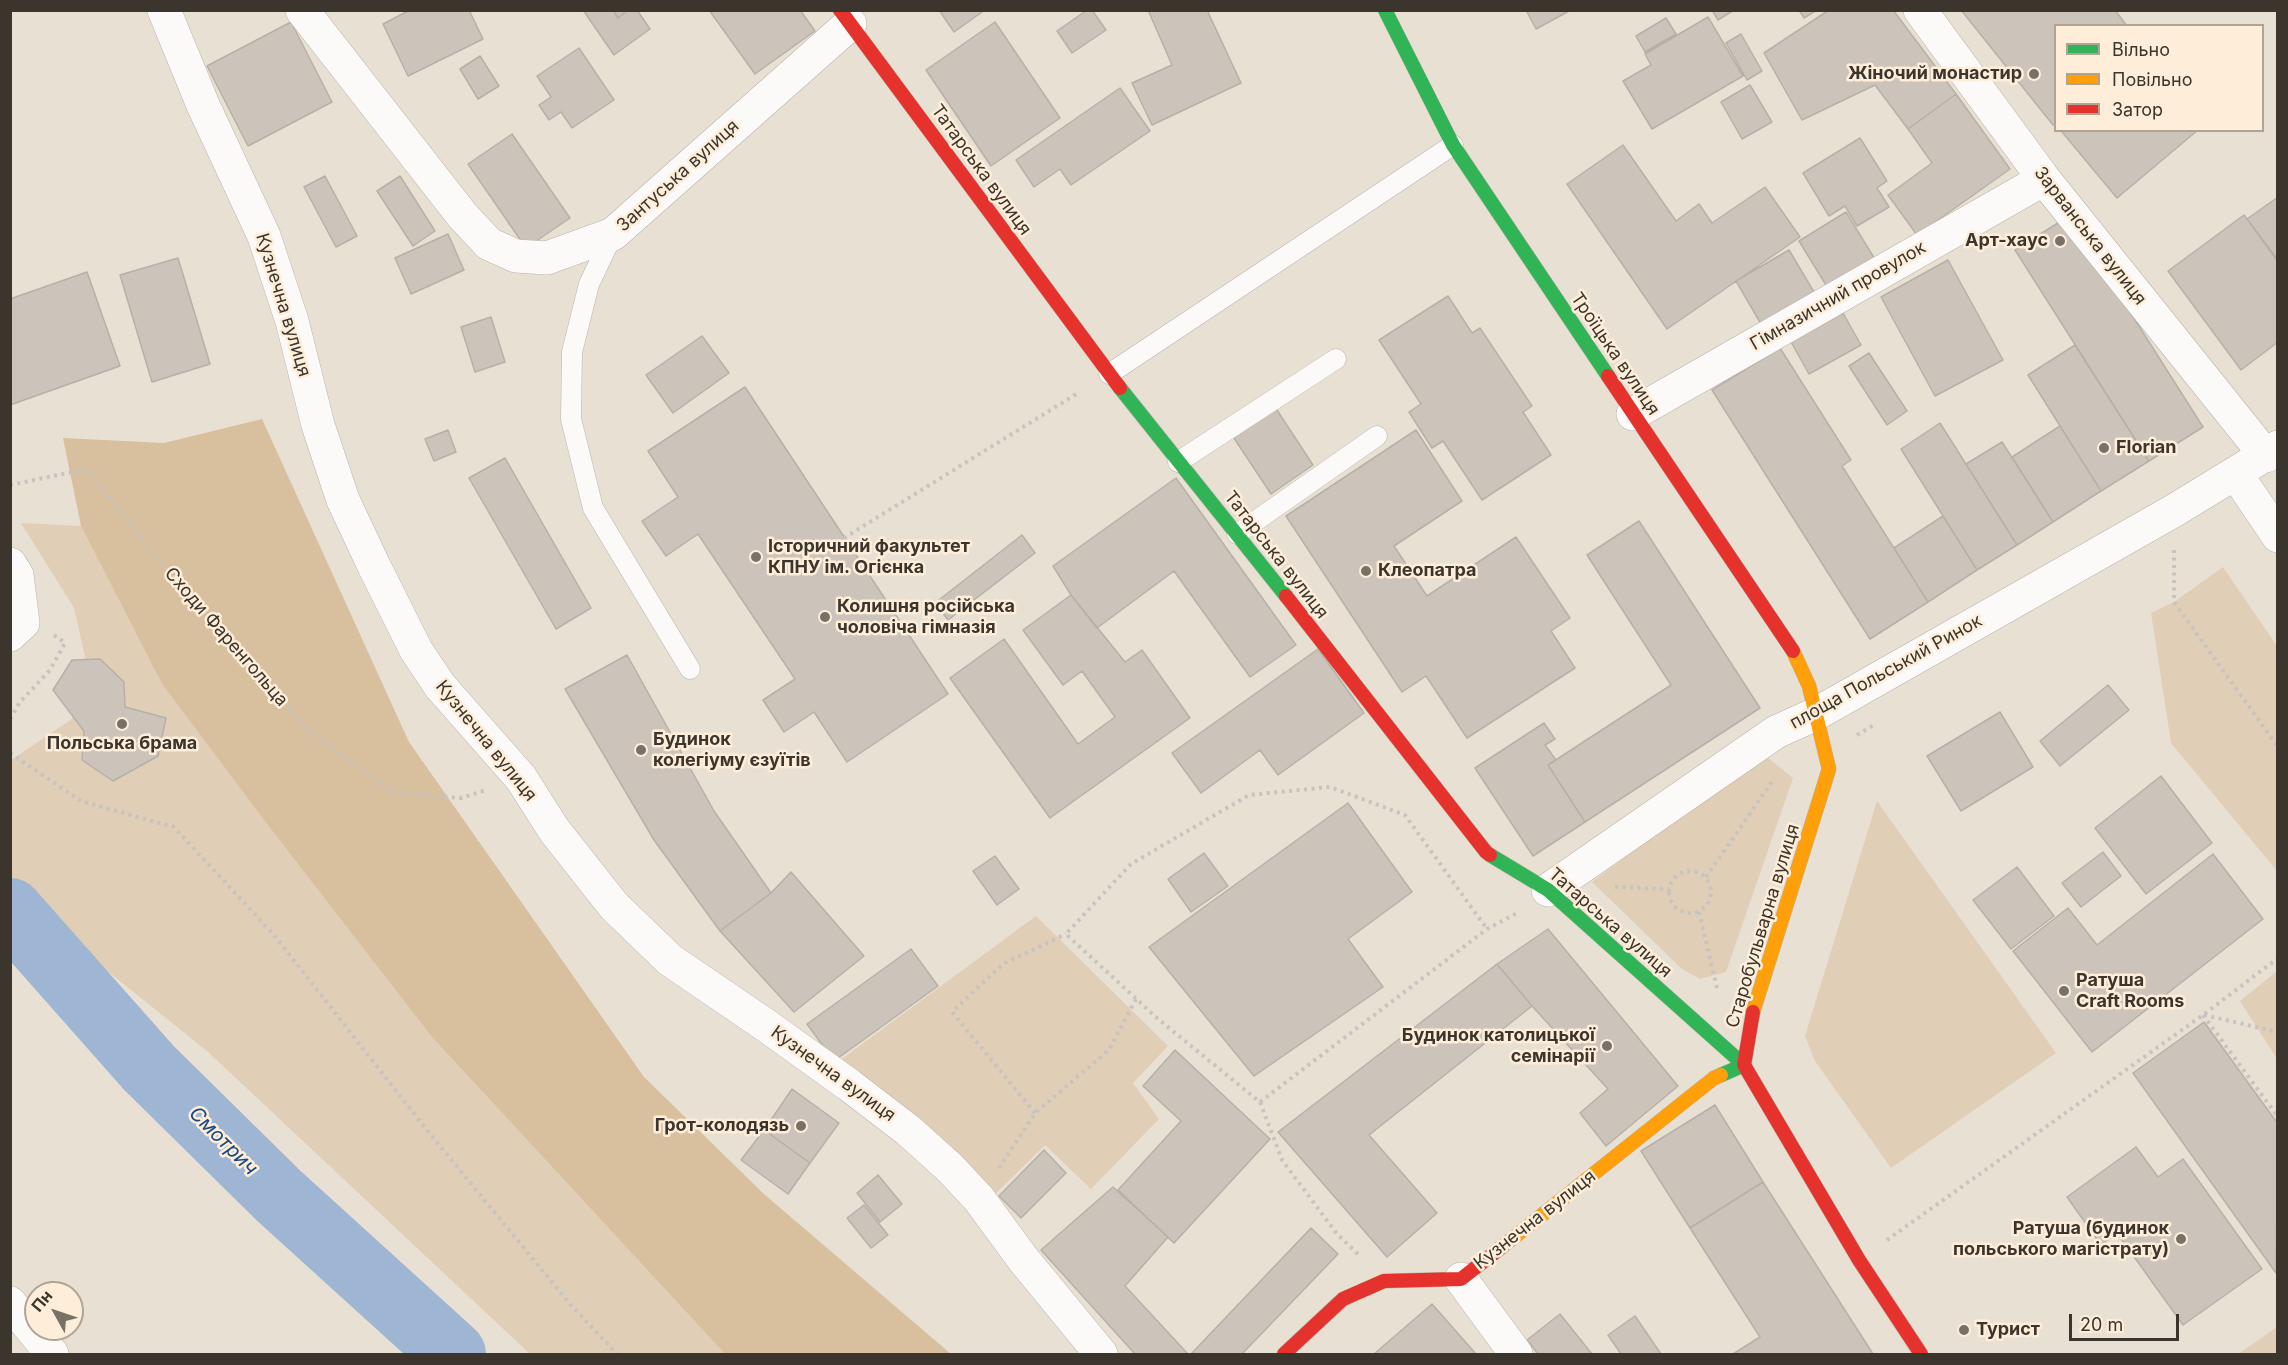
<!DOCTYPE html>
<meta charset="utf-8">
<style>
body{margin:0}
#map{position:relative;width:2288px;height:1365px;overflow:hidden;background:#e9e0d4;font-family:Inter,sans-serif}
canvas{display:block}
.frame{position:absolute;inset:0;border:12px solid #3b352d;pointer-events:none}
.legend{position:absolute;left:2054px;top:24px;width:210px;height:108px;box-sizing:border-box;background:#feeed9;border:2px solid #b0a494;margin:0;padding:8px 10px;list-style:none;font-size:18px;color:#3b352d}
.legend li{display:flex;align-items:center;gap:12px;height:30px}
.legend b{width:30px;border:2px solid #b0a494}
.north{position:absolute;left:24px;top:1281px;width:60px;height:60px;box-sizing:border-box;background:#feeed9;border:2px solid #b0a494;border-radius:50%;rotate:310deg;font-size:16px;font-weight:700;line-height:24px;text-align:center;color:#3b352d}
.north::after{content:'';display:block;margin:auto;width:21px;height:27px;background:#787167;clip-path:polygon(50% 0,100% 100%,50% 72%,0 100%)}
.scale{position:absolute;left:2069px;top:1314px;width:110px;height:27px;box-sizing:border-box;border:3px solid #3b352d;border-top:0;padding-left:8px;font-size:18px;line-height:21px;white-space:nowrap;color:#3b352d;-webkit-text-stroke:4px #feeed9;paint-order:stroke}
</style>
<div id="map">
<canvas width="2288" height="1365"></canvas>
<div class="frame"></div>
<ul class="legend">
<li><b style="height:8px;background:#30b455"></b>Вільно</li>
<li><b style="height:8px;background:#ff9f0a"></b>Повільно</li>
<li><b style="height:8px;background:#e5322d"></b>Затор</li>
</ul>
<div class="north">Пн</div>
<div class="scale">20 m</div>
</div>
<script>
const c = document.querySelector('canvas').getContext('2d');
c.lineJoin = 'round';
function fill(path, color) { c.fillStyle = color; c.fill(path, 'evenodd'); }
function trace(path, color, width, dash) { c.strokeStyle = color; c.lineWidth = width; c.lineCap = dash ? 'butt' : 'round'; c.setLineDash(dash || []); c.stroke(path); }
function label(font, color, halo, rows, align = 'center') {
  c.font = font + ' Inter,sans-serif'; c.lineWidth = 5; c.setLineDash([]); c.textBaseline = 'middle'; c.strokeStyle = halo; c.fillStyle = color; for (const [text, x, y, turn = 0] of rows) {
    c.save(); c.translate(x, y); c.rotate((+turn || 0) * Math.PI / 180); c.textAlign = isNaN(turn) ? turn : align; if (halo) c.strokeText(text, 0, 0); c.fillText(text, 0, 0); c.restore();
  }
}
fill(new Path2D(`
 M21,523L81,526L162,684L267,824L431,1036L725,1354H530L207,1051L39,916L11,881V760L72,719L89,675L74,608Z
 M2223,567L2277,646V871L2171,743L2151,613L2174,602Z
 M1763,754L1793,778L1726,972L1700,979L1682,969L1592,882Z
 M1877,801L2056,1053L1891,1168L1815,1061L1805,1036Z
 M1036,916L1168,1046L1133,1083L1159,1119L1091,1189L1045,1145L994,1195L835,1064Z
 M2277,971V1059L2240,1001Z
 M2277,1327V1354H2238Z`), '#e0ceb6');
fill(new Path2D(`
 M262,419L409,742L644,1077L765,1195L951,1354H725L431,1036L267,824L162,684L81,526L63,438L164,443Z`), '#d8bf9d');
trace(new Path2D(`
 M10,911L149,1068L279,1196L453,1354`), '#9fb5d4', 66);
const building = new Path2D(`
 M410,10H469L483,39L408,76L383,24Z
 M583,10H613L618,18L628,10H637L650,29L614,55Z
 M613,10H628L618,18Z
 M709,10H800L815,31L755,74Z
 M939,10H985L954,32Z
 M1087,10H1092L1106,30L1072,53L1057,31Z
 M1148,10H1207L1241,83L1152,125L1132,83L1172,65Z
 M1526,10H1571L1536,29Z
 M1712,10H1734L1718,20Z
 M1799,10H1817L1804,18Z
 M1829,10H1893L1956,94L1908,129L1875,85L1802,120L1764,53Z
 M1961,10H2115L2127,26H2056V123L2053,125Z
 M1708,17L1743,76L1652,129L1623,81L1651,65L1645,54Z
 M1666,18L1676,34L1645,52L1636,36Z
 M291,22L332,102L248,146L207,66Z
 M995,22L1060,118L991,166L926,70Z
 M1741,34L1762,71L1747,80L1726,43Z
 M579,48L614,100L572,128L561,112L549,120L539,105L551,97L537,76Z
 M480,56L499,86L478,99L460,69Z
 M1750,85L1772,122L1742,139L1721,102Z
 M1120,88L1150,131L1071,185L1060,169L1034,187L1016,160Z
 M1956,94L2010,169L1917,235L1888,195L1932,163L1908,129Z
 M2064,130H2198L2117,198L2062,132Z
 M512,134L570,218L526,248L468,164Z
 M1860,138L1887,181L1877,188L1889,207L1857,226L1845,206L1829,216L1803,173Z
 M1623,145L1676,221L1699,204L1712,223L1765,187L1800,237L1667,329L1567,184Z
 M325,176L357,236L336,247L304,187Z
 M400,176L435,231L413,246L377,191Z
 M2278,197V258L2276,259L2247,219Z
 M1846,212L1876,261L1829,290L1799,241Z
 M2244,215L2278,260V342L2241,370L2168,271Z
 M2069,216L2203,427L2149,461L2015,250Z
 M448,234L464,270L411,294L395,258Z
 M1789,250L1814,292L1761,324L1736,281Z
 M178,258L210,364L152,382L120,275Z
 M1948,260L2003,360L1935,396L1881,297Z
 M87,272L120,366L10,405V299Z
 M1448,296L1472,333L1480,328L1532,406L1523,412L1551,455L1482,500L1443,441L1432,448L1409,412L1421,404L1379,340Z
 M1843,313L1861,345L1809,374L1791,342Z
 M491,317L505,362L475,372L461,327Z
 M702,336L729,373L673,413L646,375Z
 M2075,345L2149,461L2101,491L2028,375Z
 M1780,348L1851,460L1842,466L1928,602L1870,639L1712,390Z
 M1869,353L1907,411L1887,425L1849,366Z
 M745,387L948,694L847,762L814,712L784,732L763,700L795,679L698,534L666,556L642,521L678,497L648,451Z
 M1275,407L1313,465L1271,494L1232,435Z
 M1940,423L2017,545L1977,570L1901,449Z
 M2060,426L2101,491L2053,522L2012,457Z
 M448,430L456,452L434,461L425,439Z
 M1416,430L1462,501L1394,546L1427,596L1516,537L1570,618L1551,631L1575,668L1467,738L1426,676L1402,692L1286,516Z
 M2002,442L2053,522L2017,545L1966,464Z
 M505,458L591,608L556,629L469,478Z
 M1176,478L1296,645L1250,677L1174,571L1097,628L1071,595L1053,566Z
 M1943,516L1977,570L1928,602L1894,548Z
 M1639,521L1760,708L1585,822L1548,765L1671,685L1587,555Z
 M1022,535L1035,553L948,620L935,603Z
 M1071,595L1125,662L1142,650L1190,718L1050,818L950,678L1004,639L1078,744L1115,717L1082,671L1063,685L1023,630Z
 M1318,649L1364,713L1278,775L1260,750L1201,793L1172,753Z
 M627,655L714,811L771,893L720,931L654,840L565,689Z
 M100,659L124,682L125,707L166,718L158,756L113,781L82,760L84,731L53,690L72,660Z
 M2108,685L2129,710L2060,766L2040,741Z
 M2000,712L2033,767L1961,811L1927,756Z
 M1544,723L1555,739L1545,745L1556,760L1548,765L1585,822L1533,856L1475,768Z
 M2161,776L2212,843L2146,894L2095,828Z
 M1348,803L1412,892L1348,939L1383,987L1254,1076L1149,947Z
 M2103,852L2121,876L2081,907L2062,883Z
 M1204,853L1228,886L1191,912L1168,879Z
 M2213,854L2263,919L2092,1052L2013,951L2068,908L2097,945Z
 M995,856L1019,889L997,905L973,871Z
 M2017,867L2054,916L2011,949L1973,900Z
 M791,872L864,956L794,1012L720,931L771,893Z
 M1548,929L1678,1086L1606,1146L1580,1113L1608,1089L1532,1006L1497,964Z
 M911,949L938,986L834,1061L807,1024Z
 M1497,964L1532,1006L1369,1135L1437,1213L1387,1257L1278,1132Z
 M2204,1022L2278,1124L2276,1273L2133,1073Z
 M1175,1050L1270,1139L1174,1243L1118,1190L1181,1121L1143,1086Z
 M792,1089L839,1123L810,1163L764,1130Z
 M1715,1105L1763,1182L1690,1228L1641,1151Z
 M764,1130L810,1163L788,1194L741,1160Z
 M2136,1147L2158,1177L2183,1159L2262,1269L2183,1325L2117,1233L2101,1245L2067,1197Z
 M1044,1150L1066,1173L1021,1218L999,1196Z
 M878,1175L902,1204L880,1222L857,1193Z
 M1763,1182L1873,1354H1733L1760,1337L1690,1228Z
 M1113,1187L1168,1237L1125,1286L1188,1354H1135L1041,1250Z
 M864,1205L888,1235L871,1248L847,1218Z
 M1311,1228L1338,1254L1242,1354H1191Z
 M1432,1304L1476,1354H1374Z
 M1560,1314L1592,1354H1538L1527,1340Z
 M1635,1316L1661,1354H1621L1608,1335Z`);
fill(building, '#ccc4bb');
trace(building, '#b7b0a7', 1.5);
const lane = new Path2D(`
 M613,234L589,284L572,352L571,419L593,508L690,669
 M1109,374L1453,145
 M1178,462L1336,359
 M1237,534L1377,436`);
const street = new Path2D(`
 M164,10L203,105L264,236L292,321L318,425L343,500L374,566L416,650L440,686L521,778L554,830L614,906L670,960L764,1024L849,1085L909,1131L950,1168L979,1199L1023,1259L1101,1354
 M302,10L462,215L489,244L516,256L547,258L613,234L850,24
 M1920,10L2044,179L2266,456
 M1633,414L2044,179
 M2236,474L2278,536
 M10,564L17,575L23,623L10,635
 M1548,890L1776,732L1816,714L2175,510L2278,447
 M1461,1279L1516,1354
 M10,1303L52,1354`);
const fast = new Path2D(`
 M1385,10L1453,145L1608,376
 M1120,388L1286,596
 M1490,855L1548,890L1744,1065L1721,1075`);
const slow = new Path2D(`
 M1753,1012L1829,769L1809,686L1793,651
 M1503,1246L1714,1078L1721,1075`);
const jam = new Path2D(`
 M840,10L1120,388
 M1608,376L1793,651
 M1286,596L1486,852L1490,855
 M1753,1012L1744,1065L1859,1260L1921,1354
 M1284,1354L1343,1299L1384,1281L1461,1279L1503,1246`);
trace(lane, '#b9b2a9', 21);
trace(street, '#b9b2a9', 34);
trace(fast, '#b9b2a9', 15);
trace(slow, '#b9b2a9', 15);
trace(jam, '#b9b2a9', 15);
trace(new Path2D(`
 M10,485L87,469L175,580L308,730L393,792L461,798L486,790
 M844,538L1078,393
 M2174,550V602L2278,747
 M10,719L20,702L50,670L65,643L54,635
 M1857,735L1874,725
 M10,753L81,801L174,827L274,935L430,1134L570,1304L617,1354
 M1669 892a21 21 0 1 1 42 0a21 21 0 1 1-42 0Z
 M1706,877L1774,779
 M1615,887L1669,889
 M1699,912L1718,992
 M2203,1015L2278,1117
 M2204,1015L2278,1032
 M1260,1102L1487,929L1517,913
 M1035,1113L952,1012L1003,964L1066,934
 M999,1168L1035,1113L1109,1050L1136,999
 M1887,1240L2203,1015L2278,958
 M1358,1254L1337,1234L1282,1160L1260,1102L1158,1019L1066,934L1131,864L1249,795L1330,787L1405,815L1487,929`), '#c6c3c0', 4, [3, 4.5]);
trace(lane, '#fcfaf9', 20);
trace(street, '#fcfaf9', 33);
trace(fast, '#30b455', 14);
trace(slow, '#ff9f0a', 14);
trace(jam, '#e5322d', 14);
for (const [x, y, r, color] of [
 [2034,74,6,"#787167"],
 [2060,241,6,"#787167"],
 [2104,448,6,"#787167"],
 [756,557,6,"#787167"],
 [1366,571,6,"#787167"],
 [825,617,6,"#787167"],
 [122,724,6,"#787167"],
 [641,750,6,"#787167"],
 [2064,991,6,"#787167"],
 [1607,1046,6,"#787167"],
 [801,1126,6,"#787167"],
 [2181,1239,6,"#787167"],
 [1964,1330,6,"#787167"]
]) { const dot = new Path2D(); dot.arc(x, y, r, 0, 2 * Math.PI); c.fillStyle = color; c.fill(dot); trace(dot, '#feeed9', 2); }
label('bold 18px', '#3b352d', '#feeed9', [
 ["Жіночий монастир",2022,74,"right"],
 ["Арт-хаус",2048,241,"right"],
 ["Florian",2116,448],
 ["Історичний факультет",768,547],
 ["КПНУ ім. Огієнка",768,568],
 ["Клеопатра",1378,571],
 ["Колишня російська",837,607],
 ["чоловіча гімназія",837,628],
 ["Будинок",653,740],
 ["колегіуму єзуїтів",653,761],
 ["Польська брама",122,744,"center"],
 ["Ратуша",2076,981],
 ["Craft Rooms",2076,1002],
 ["Будинок католицької",1595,1036,"right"],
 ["семінарії",1595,1057,"right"],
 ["Грот-колодязь",789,1126,"right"],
 ["Ратуша (будинок",2169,1229,"right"],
 ["польського магістрату)",2169,1250,"right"],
 ["Турист",1976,1330]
], 'left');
label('18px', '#3b352d', '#feeed9', [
 ["Татарська вулиця",981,170,54],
 ["Зантуська вулиця",678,176,-42],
 ["Зарванська вулиця",2090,236,52],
 ["Гімназичний провулок",1838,296,-30],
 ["Кузнечна вулиця",283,305,73],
 ["Троїцька вулиця",1615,354,56],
 ["Татарська вулиця",1276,555,52],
 ["Сходи Фаренгольца",226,637,49],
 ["площа Польський Ринок",1886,672,-29],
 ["Кузнечна вулиця",486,741,51],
 ["Татарська вулиця",1610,923,41],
 ["Старобульварна вулиця",1763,926,-73],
 ["Кузнечна вулиця",833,1074,36],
 ["Кузнечна вулиця",1535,1220,-38]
]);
label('italic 20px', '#184783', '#feeed9', [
 ["Смотрич",223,1141,45]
]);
</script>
